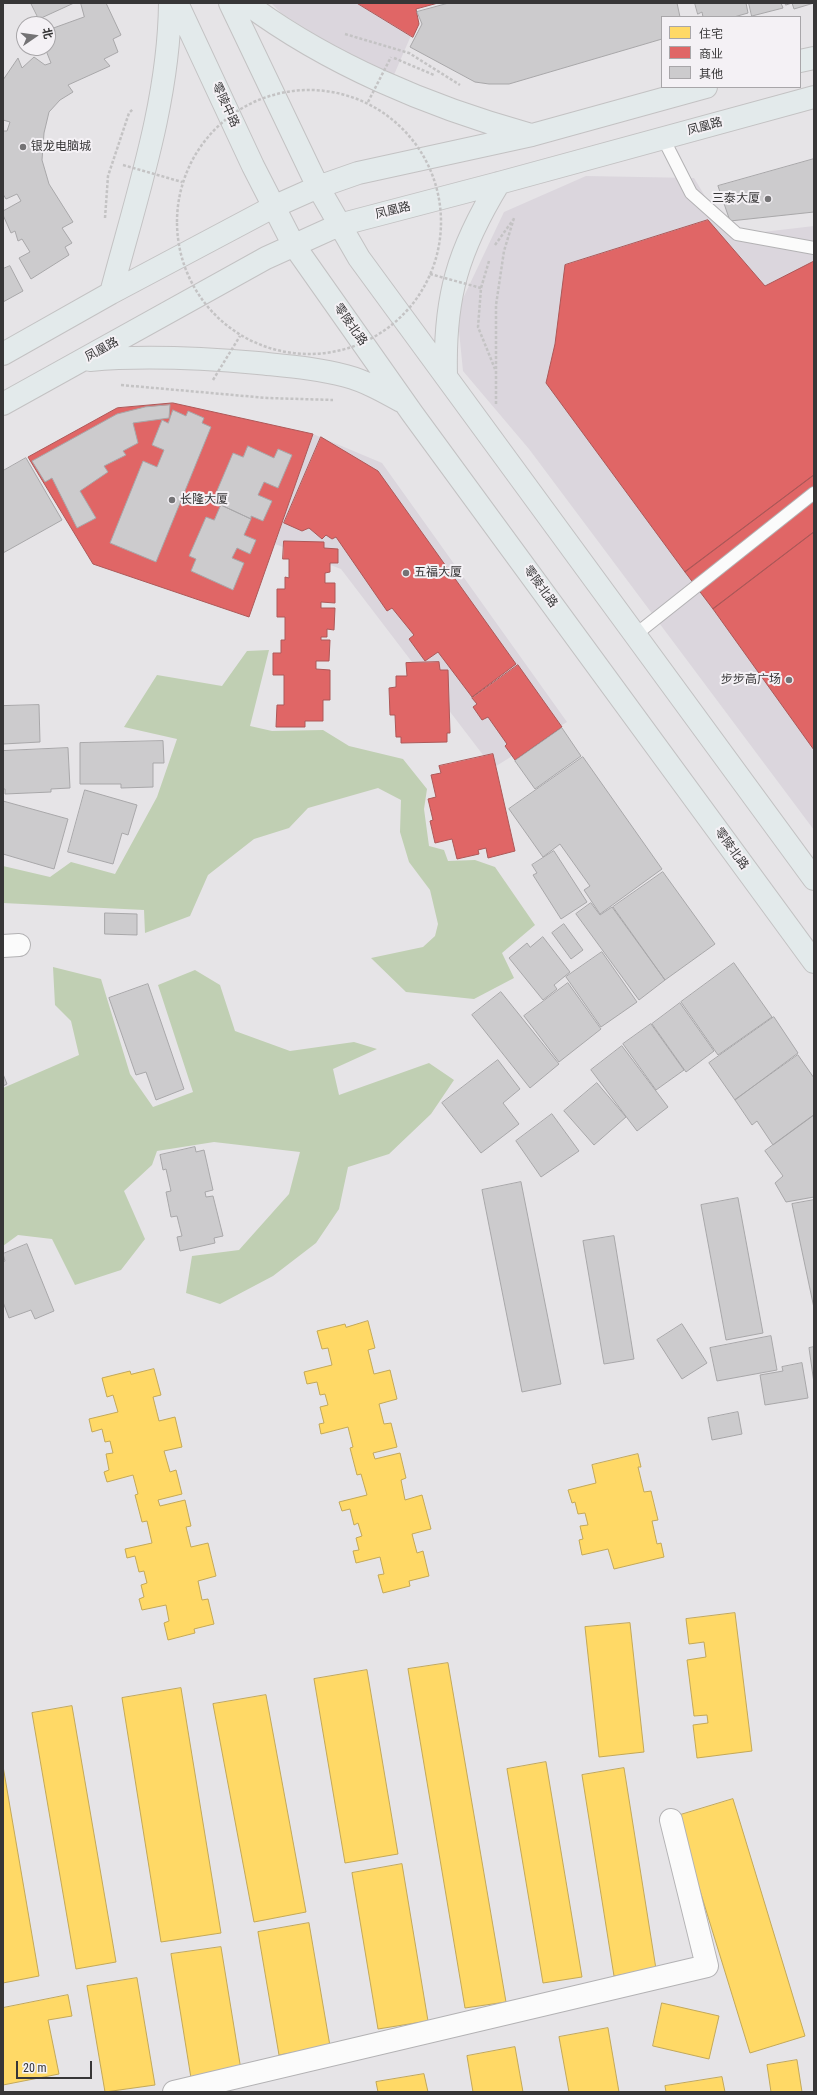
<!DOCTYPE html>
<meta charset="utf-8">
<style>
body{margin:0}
#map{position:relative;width:817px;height:2095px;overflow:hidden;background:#e6e4e7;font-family:"Roboto Condensed","Noto Sans SC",sans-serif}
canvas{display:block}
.frame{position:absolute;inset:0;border:4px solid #373637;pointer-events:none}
.legend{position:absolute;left:661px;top:16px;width:140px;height:72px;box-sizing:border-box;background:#f4f1f5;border:1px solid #a8a6a9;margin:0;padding:5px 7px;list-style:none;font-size:12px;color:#373637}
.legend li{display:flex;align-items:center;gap:8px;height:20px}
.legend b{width:20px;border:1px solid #a8a6a9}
.north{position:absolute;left:16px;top:16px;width:40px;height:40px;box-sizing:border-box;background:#f4f1f5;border:1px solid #a8a6a9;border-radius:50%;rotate:77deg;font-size:11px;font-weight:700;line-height:16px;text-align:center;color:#373637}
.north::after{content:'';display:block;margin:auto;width:14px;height:18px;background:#747375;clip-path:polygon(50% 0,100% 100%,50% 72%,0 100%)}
.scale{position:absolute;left:16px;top:2061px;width:76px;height:18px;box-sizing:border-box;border:2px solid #373637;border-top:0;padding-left:5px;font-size:12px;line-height:14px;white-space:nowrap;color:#373637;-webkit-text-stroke:3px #f4f1f5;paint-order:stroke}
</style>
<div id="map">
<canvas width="817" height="2095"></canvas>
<div class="frame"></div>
<ul class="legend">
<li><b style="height:11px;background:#ffd966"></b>住宅</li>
<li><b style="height:11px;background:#e06666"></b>商业</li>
<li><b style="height:11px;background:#cccbcd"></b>其他</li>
</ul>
<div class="north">北</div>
<div class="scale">20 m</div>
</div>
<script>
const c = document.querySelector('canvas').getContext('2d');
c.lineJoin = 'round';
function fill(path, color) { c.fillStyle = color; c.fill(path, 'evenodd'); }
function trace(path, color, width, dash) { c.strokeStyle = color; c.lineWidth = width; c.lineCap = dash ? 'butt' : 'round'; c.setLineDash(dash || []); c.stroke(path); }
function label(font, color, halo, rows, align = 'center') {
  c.font = font + ' "Roboto Condensed","Noto Sans SC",sans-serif'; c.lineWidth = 4; c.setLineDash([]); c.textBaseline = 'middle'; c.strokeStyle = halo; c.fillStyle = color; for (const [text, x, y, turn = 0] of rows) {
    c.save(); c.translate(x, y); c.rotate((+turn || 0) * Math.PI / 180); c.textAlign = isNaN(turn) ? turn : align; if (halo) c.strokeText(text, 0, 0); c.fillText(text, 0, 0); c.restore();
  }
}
fill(new Path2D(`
 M271,3H432L413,9L416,24L393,77L333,46L281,13Z
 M586,176L694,178L729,236L814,226V830L529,449L463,371L457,311L504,212Z
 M313,434L382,463L567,722L493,768L341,569L275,544Z`), '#dbd6dd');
fill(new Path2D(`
 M269,650L250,726L272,731L323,730L349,746L403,759L427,789L424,809L429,846L444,850L448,861L475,860L495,867L535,925L502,953L514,978L474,999L406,992L371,958L423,947L435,936L438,924L430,890L409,862L400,832L401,800L378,788L308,808L289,828L254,839L208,875L190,916L145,933L144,910L3,903V866L50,877L71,862L115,874L157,797L177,739L124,727L157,675L222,686L247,651Z
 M53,967L101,979L130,1074L153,1107L193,1092L158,985L195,970L220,985L235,1031L290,1051L354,1042L377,1049L333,1069L339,1095L429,1063L454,1080L431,1114L389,1154L348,1167L339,1209L316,1243L273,1276L220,1304L186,1293L192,1256L239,1250L289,1194L300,1152L214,1142L157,1151L152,1165L124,1191L145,1239L121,1270L75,1285L52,1239L18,1235L3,1246V1088L79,1055L71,1021L55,1005Z`), '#c0cfb3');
const homes = new Path2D(`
 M368,1321L375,1348L368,1350L374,1374L390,1370L397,1399L379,1404L384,1424L391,1423L397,1447L373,1453L375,1459L400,1453L406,1478L401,1480L405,1500L422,1495L431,1529L412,1534L417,1553L423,1551L429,1576L409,1581L410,1586L383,1593L378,1575L384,1574L380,1557L356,1563L353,1551L359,1550L356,1538L362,1536L358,1523L354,1525L350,1509L342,1511L339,1502L367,1495L361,1474L357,1475L350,1448L353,1447L348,1427L321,1434L319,1424L324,1423L320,1407L328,1405L325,1394L320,1395L317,1382L307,1384L304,1372L332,1365L328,1348L322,1349L317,1331L345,1324L346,1327Z
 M154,1369L161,1395L153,1397L159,1421L175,1417L182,1447L164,1451L170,1472L176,1470L182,1494L158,1500L160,1506L185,1500L191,1526L186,1527L191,1547L208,1543L216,1576L198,1581L202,1600L208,1599L214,1624L194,1629L195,1633L168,1640L164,1623L169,1621L166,1605L142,1610L139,1599L144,1597L141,1585L147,1583L144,1571L139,1572L135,1556L127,1558L125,1549L152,1543L147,1521L142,1522L135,1495L138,1494L133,1475L107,1482L104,1472L109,1470L106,1454L113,1453L110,1441L105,1442L102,1429L92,1432L89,1419L118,1412L113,1395L107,1397L102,1378L130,1371L131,1374Z
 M638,1454L641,1467H638L644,1492L651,1491L658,1520L652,1521L657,1544L661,1543L664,1557L614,1569L608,1549L582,1555L579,1540L583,1539L580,1526L588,1525L585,1513L578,1514L575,1502L572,1503L568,1490L596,1483L592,1465Z
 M735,1613L752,1751L697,1758L693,1725L708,1723L707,1715L694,1716L687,1660L706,1657L704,1642L689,1644L686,1619Z
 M630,1623L644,1752L599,1757L585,1627Z
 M448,1663L506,2002L465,2008L408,1669Z
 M367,1670L398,1854L345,1863L314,1679Z
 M181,1688L221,1933L161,1942L122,1698Z
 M266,1695L306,1912L254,1922L213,1704Z
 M72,1706L116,1962L76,1969L32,1713Z
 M546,1762L582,1977L543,1983L507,1769Z
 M3,1766L39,1976L3,1983Z
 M624,1768L656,1969L614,1976L582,1775Z
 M733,1799L805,2036L750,2053L677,1816Z
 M402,1864L428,2021L378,2029L352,1873Z
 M309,1923L330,2046L279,2055L258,1932Z
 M221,1947L241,2070L191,2078L171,1954Z
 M137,1978L155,2085L105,2092L87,1986Z
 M68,1995L72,2016L48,2020L59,2074L3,2085V2008Z
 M662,2003L719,2016L709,2059L653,2046Z
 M608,2028L619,2092H569L559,2037Z
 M515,2047L523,2092H473L467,2056Z
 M797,2060L802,2092H771L767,2065Z
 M424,2074L428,2092H378L376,2082Z
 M722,2077L725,2092H666L665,2086Z`);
fill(homes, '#ffd966');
trace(homes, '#c3a858', 1);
const shops = new Path2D(`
 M357,3H438L416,9L419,24L413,37Z
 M708,220L765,286L814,261V475L685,572L546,383L555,344L565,265Z
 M173,403L313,434L249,617L93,564L28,457L117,408Z
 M321,437L378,471L516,664L472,697L438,652L425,661L409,639L414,635L392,608L387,611L336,537L332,539L326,535L322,539L309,528L302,531L284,523Z
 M814,475V532L713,609L685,572Z
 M814,532V750L713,609Z
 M284,541L324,542V548L338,549V563H330V572L325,573V583H335V603L321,602V608H335L334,630L327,629V637H321V640H330L329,661H316V669L330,670V700H323V721H305V727H276L277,705H284V675H273V653H281V640H285V617H277V589H285V577L289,578V559H283Z
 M439,662L440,670H448L450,733H447V742L401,743V737H396L395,715H390L389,688L396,687V676H407L406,663Z
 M518,665L562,727L515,760L505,746L507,744L488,717L482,720L473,707L477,704L472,698Z
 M493,754L515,851L488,858L486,848L478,850L479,854L457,859L452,839L435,843L430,821L433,820L428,799L436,797L431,775L441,773L439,766Z`);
fill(shops, '#e06666');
trace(shops, '#ad5858', 1);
const building = new Path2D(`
 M31,3H74L39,19Z
 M81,3H106L121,35L113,39L118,52L104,59L110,66L68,85L73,92L60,100L49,112L44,133L42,160L49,184L73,222L62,228L72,243L65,247L69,255L31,279L19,258L30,252L22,239L18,241L15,231L11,233L3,215V211L21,201L17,194L6,199L3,194V131H7L10,122L3,120V80L18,58L22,68L34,57L45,65L51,63L45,48H48V30L84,17Z
 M449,3H677L680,17H662V39L509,84H489L475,82L410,47L422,24L417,12Z
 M695,3H746L748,13L734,17H703L702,12L698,14Z
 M749,3H781L783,8L752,16Z
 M785,3H814L794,9L792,3L786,5Z
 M814,159V212L730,221L718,186Z
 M10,266L23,291L3,302V269Z
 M170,405L169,418L133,423L138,443L123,451L126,455L104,466L108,472L80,491L96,518L77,528L52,478L45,482L32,461L117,414L145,407Z
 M173,410L186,416L188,411L204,418L202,423L211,427L156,562L110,543L143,461L157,467L164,450L152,445L162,420L168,423Z
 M248,446L274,458L278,449L292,455L278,488L264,482L258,495L272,501L263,521L251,516V519L221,505L224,497L216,493L233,453L243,457Z
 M26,458L62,520L3,553V471Z
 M221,505L251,519L244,535L256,540L250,554L237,548L232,558L244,563L233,590L191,571L196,559L189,556L206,517L214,520Z
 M39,705L40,742L3,744V706Z
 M562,728L581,756L535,789L515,761Z
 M163,741L164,763H153V787L121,788V784H80V743Z
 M68,748L70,788L51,789V792L5,794V789H3V751Z
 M583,757L662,869L600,914L584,890L590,886L560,844L543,857L509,809Z
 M85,790L137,805L128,835L122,833L113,864L68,852Z
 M3,801L68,819L54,869L3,854Z
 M554,851L587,902L561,919L533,875L537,873L532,865Z
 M663,872L715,944L665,980L613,907Z
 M591,903L600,915L612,907L665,980L639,1000L576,914Z
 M105,913L137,914V935L105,934Z
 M564,924L583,950L571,959L552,933Z
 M543,937L570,972L554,985L557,989L543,1000L509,958L527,943L530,947Z
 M602,952L637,1002L601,1027L566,977Z
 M734,963L772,1017L718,1055L681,1002Z
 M568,983L601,1029L559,1062L524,1016Z
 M148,984L184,1089L156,1100L146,1072L136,1075L109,998Z
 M501,992L559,1064L530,1088L472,1015Z
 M680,1003L714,1051L686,1072L652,1024Z
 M774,1017L798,1053L735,1100L709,1063Z
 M651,1024L684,1070L656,1090L623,1044Z
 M622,1046L668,1107L637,1131L591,1070Z
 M798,1055L814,1078V1115L773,1145L757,1121L752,1125L735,1100Z
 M498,1060L520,1089L503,1103L519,1124L481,1153L442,1103Z
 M3,1074L7,1084L3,1086Z
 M597,1083L626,1117L594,1145L564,1111Z
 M552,1114L579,1151L541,1177L516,1141Z
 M814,1115V1197L786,1202L775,1183L783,1176L765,1151Z
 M195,1147L196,1152L204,1150L213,1190L205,1192L206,1197L213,1196L223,1236L214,1238L215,1243L180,1251L177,1237L182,1236L177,1216L171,1217L166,1192L171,1191L166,1169L163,1170L160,1155Z
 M521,1182L561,1384L522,1392L482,1190Z
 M738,1198L763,1333L726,1340L701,1205Z
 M814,1200V1308L792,1204Z
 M614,1236L634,1359L604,1364L583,1241Z
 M27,1244L54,1311L35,1319L31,1310L9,1318L3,1302V1262L5,1261L3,1254Z
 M682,1324L707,1363L682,1379L657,1340Z
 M771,1336L777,1370L717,1381L710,1348Z
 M814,1347V1383L809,1348Z
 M802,1363L808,1398L765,1405L760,1375L783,1371L782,1367Z
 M738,1412L742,1434L712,1440L708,1418Z`);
fill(building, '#cccbcd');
trace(building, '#a8a7a9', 1);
const lane = new Path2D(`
 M663,138L691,193L737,234L814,248
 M635,635L814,493`);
const street = new Path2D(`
 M3,946L19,945
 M174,2092L707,1966L671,1820`);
const primary = new Path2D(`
 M177,3L253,166L293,244L412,413L814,962
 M230,3L318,187L359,258L814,879
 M246,3C328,64 430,107 528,134
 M800,61L814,58
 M111,293C136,198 169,102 170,3
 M3,354L111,293L273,207L318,187L358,173L532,135L706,87
 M90,360C147,355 202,358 258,363C287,366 317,368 346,376C365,381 383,391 401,401
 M446,375C444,297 458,250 499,183
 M3,404L266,258L339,225L499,183L814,97`);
trace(lane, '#b3b2b4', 14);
trace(street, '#b3b2b4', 24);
trace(primary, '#c3c2c3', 24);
trace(new Path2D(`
 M345,34L409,53L460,85
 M394,58L434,75
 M105,218L108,176L129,113L133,109
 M495,245L513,220
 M489,261L481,288L478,327L495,369
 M121,385L267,398L333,400
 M496,404V305L504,251L514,218`), '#c4c3c4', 2.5, [3, 2]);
trace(lane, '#fbfbfb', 12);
trace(street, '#fbfbfb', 22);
trace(primary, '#e3eaeb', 22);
trace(new Path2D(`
 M177 222a132 132 0 1 1 264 0a132 132 0 1 1-264 0Z
 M368,102L391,57
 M123,165L182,182
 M430,274L481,288
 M213,380L240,336`), '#c4c3c4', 2.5, [3, 2]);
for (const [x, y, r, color] of [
 [23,147,4,"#747375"],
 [768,199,4,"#747375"],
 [172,500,4,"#747375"],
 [406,573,4,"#747375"],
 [789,680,4,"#747375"]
]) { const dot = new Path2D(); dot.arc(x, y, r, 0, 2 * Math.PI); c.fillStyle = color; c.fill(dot); trace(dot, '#f4f1f5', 1.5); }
label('12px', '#373637', '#f4f1f5', [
 ["零陵中路",225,105,65],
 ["凤凰路",705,127,-15],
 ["凤凰路",393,211,-14],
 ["零陵北路",350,325,55],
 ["凤凰路",102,350,-29],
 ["零陵北路",540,587,54],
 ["零陵北路",731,849,54]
]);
label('12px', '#373637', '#f4f1f5', [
 ["银龙电脑城",31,147],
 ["三泰大厦",760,199,"right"],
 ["长隆大厦",180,500],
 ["五福大厦",414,573],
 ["步步高广场",781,680,"right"]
], 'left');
</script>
